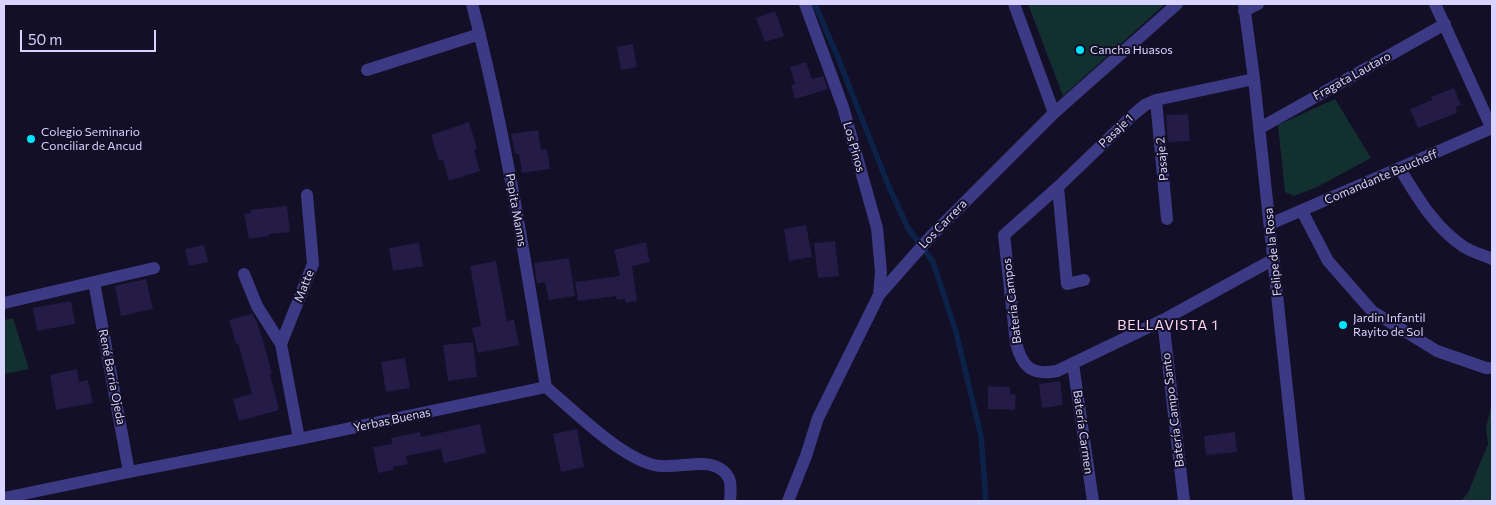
<!DOCTYPE html>
<meta charset="utf-8">
<style>
body{margin:0}
#map{position:relative;width:1496px;height:505px;overflow:hidden;background:#130f26;font-family:Commissioner,sans-serif}
canvas{display:block}
.frame{position:absolute;inset:0;border:5px solid #d9d4ff;pointer-events:none}
.scale{position:absolute;left:20px;top:30px;width:136px;height:22px;box-sizing:border-box;border:2px solid #d9d4ff;border-top:0;padding-left:6px;font-size:15px;line-height:18px;white-space:nowrap;color:#d9d4ff;-webkit-text-stroke:4px #130f26;paint-order:stroke}
</style>
<div id="map">
<canvas width="1496" height="505"></canvas>
<div class="frame"></div>
<div class="scale">50 m</div>
</div>
<script>
const c = document.querySelector('canvas').getContext('2d');
c.lineJoin = 'round';
function fill(path, color) { c.fillStyle = color; c.fill(path, 'evenodd'); }
function trace(path, color, width, dash) { c.strokeStyle = color; c.lineWidth = width; c.lineCap = dash ? 'butt' : 'round'; c.setLineDash(dash || []); c.stroke(path); }
function label(font, color, halo, rows, align = 'center') {
  c.font = font + ' Commissioner,sans-serif'; c.lineWidth = 4; c.setLineDash([]); c.textBaseline = 'middle'; c.strokeStyle = halo; c.fillStyle = color; for (const [text, x, y, turn = 0] of rows) {
    c.save(); c.translate(x, y); c.rotate((+turn || 0) * Math.PI / 180); c.textAlign = isNaN(turn) ? turn : align; if (halo) c.strokeText(text, 0, 0); c.fillText(text, 0, 0); c.restore();
  }
}
fill(new Path2D(`
 M1028,4H1165L1063,96Z
 M1335,99L1371,158L1317,187L1294,196L1285,192L1278,125Z
 M13,318L29,369L4,374V320Z
 M1492,402V501H1461L1468,493L1488,444L1486,428Z`), '#12302f');
trace(new Path2D(`
 M815,4L836,53L889,187L908,228L933,262L956,332L981,436L986,501`), '#0c2248', 5.5);
fill(new Path2D(`
 M775,11L784,36L765,42L756,18Z
 M633,44L637,67L621,70L617,47Z
 M806,62L812,79L823,76L828,89L795,99L791,85L795,84L790,67Z
 M1454,88L1461,105L1456,107L1457,113L1418,128L1410,109L1432,100L1431,97Z
 M1188,114L1190,141L1168,142L1166,115Z
 M469,122L477,149L474,150L480,171L449,181L443,160L439,161L431,135Z
 M538,130L541,150L547,149L550,169L522,173L519,154H515L511,134Z
 M287,206L290,232L269,234V236L249,239L244,214L251,213L250,210Z
 M806,225L812,257L789,261L784,229Z
 M835,241L839,276L818,278L814,243Z
 M646,242L650,262L632,266L637,301L626,303L625,299L617,300L616,296L578,301L575,282L620,276L614,250Z
 M419,243L423,266L393,271L389,248Z
 M204,245L208,262L189,266L185,249Z
 M569,258L575,296L549,300L545,282L537,284L534,263Z
 M496,261L507,321L514,319L519,345L478,353L472,328L481,326L470,266Z
 M146,279L153,309L121,316L115,286Z
 M71,301L75,324L37,331L33,308Z
 M252,314L256,320L263,340L272,374H270L279,410L239,421L233,399L252,394L238,343L236,344L229,320Z
 M473,342L477,377L448,381L443,345Z
 M405,358L410,388L386,392L381,362Z
 M77,369L79,382L88,380L93,403L56,410L50,375Z
 M1060,381L1063,405L1042,408L1039,384Z
 M988,386L1010,387V394L1016,395L1015,410L988,409Z
 M480,424L486,453L444,463L441,449L406,456L408,464L393,467V470L378,473L373,447L392,444L391,438L420,432L421,437Z
 M577,429L584,467L561,472L553,434Z
 M1235,432L1237,452L1206,455L1204,436Z`), '#241b47');
trace(new Path2D(`
 M472,4C505,130 525,259 546,387
 M805,4L843,107L877,228L881,272L879,295
 M1014,4L1054,113
 M1244,4L1254,79L1299,501
 M1435,4L1492,129
 M1244,11L1258,4
 M367,70L480,34
 M1254,79L1156,100L1145,105L1134,114L1058,187L1004,235L1016,343C1022,366 1031,376 1057,371L1163,320L1274,259
 M1156,100L1167,219
 M1260,128L1445,24
 M1400,169C1418,198 1434,227 1464,247C1472,252 1483,255 1492,259
 M1058,187L1067,284L1084,280
 M1302,211L1328,261L1372,311L1437,351L1486,368H1492
 M1270,224L1492,128
 M244,274L257,306L281,344
 M94,282L129,472
 M4,303L154,268
 M1163,320L1184,501
 M1073,364L1093,501
 M546,387C574,411 620,457 654,465C673,470 703,458 719,468C733,476 731,487 730,501
 M299,439L281,344L313,264L307,195
 M4,498L129,472L299,439L546,387
 M788,501L806,456L818,418L879,295L932,235L1054,113L1177,4`), '#3d3a85', 12);
for (const [x, y, r, color] of [
 [1080,50,5,"#00e5ff"],
 [31,139,5,"#00e5ff"],
 [1343,325,5,"#00e5ff"]
]) { const dot = new Path2D(); dot.arc(x, y, r, 0, 2 * Math.PI); c.fillStyle = color; c.fill(dot); trace(dot, '#130f26', 2); }
label('12px', '#d9d4ff', '#130f26', [
 ["Cancha Huasos",1090,50],
 ["Colegio Seminario",41,132],
 ["Conciliar de Ancud",41,146],
 ["Jardin Infantil",1353,318],
 ["Rayito de Sol",1353,332]
], 'left');
label('12px', '#d9d4ff', '#130f26', [
 ["Fragata Lautaro",1352,76,-29],
 ["Pasaje 1",1116,131,-44],
 ["Los Pinos",854,147,74],
 ["Pasaje 2",1162,159,-95],
 ["Comandante Baucheff",1381,177,-23],
 ["Pepita Manns",516,210,80],
 ["Los Carrera",943,224,-46],
 ["Felipe de la Rosa",1273,252,-96],
 ["Matte",304,286,-68],
 ["Batería Campos",1012,301,-97],
 ["René Barría Ojeda",112,377,79],
 ["Batería Campo Santo",1173,410,-97],
 ["Yerbas Buenas",392,420,-12],
 ["Batería Carmen",1083,432,82]
]);
c.letterSpacing = '1px';
label('14px', '#ffd6f0', '#130f26', [
 ["BELLAVISTA 1",1168,325]
]);
c.letterSpacing = '0px';
</script>
